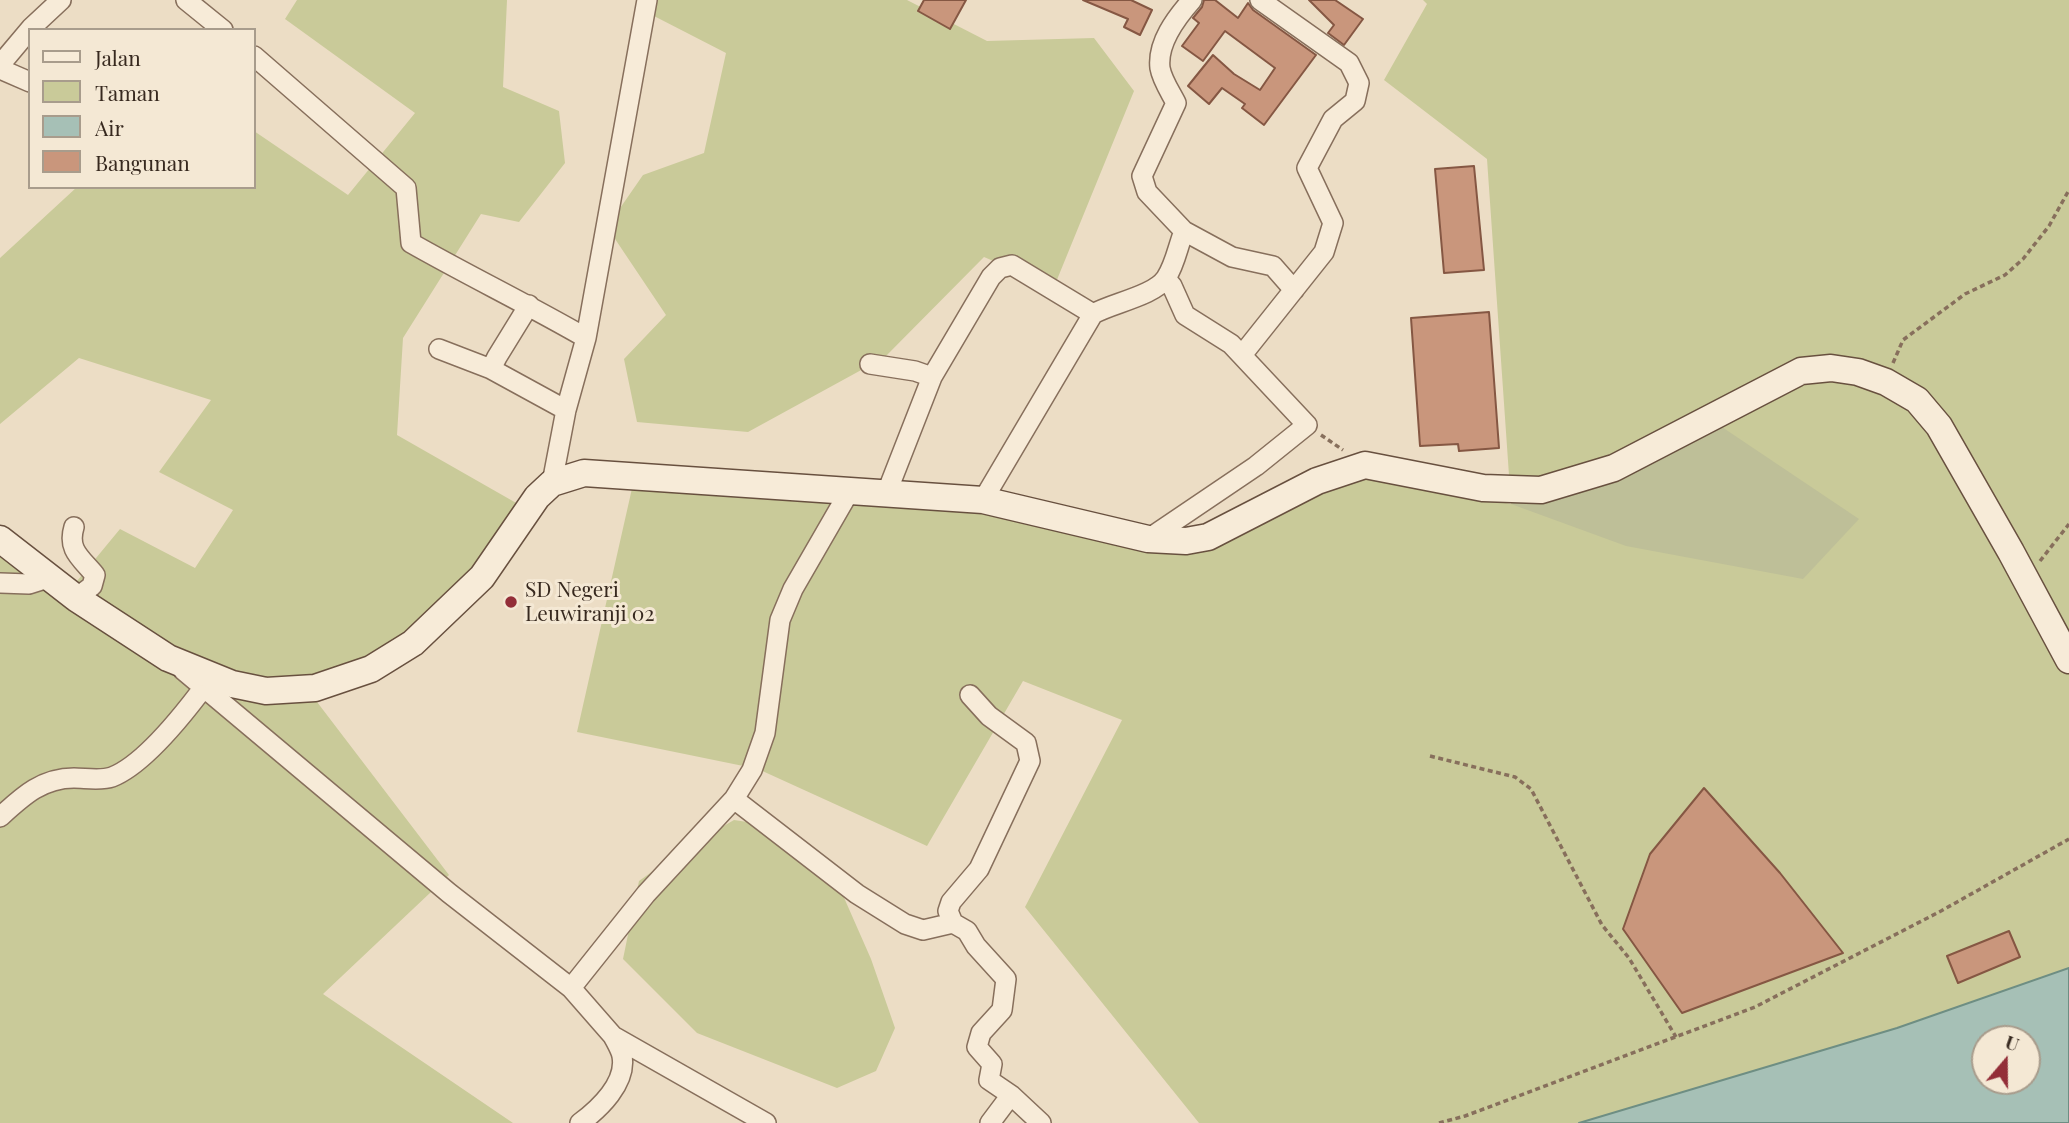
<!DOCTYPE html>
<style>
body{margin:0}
#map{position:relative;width:2069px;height:1123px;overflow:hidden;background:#ecddc5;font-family:"Playfair Display",serif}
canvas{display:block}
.legend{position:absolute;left:28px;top:28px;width:228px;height:161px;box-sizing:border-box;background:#f4e8d4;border:2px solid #a89c8c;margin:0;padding:9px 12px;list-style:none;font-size:21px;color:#37291f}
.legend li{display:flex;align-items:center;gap:14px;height:35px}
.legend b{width:35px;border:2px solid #a89c8c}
.north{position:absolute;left:1971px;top:1025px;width:70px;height:70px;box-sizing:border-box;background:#f4e8d4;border:2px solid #a89c8c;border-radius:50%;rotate:20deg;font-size:19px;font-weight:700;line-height:28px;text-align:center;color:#37291f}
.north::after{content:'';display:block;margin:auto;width:24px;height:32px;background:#932e38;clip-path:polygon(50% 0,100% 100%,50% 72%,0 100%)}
</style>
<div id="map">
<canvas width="2069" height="1123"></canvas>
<ul class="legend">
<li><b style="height:9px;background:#f7ebd8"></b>Jalan</li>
<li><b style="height:19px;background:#c9ca99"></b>Taman</li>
<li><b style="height:19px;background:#a6c0b6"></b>Air</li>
<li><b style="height:19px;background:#c9967c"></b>Bangunan</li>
</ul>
<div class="north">U</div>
</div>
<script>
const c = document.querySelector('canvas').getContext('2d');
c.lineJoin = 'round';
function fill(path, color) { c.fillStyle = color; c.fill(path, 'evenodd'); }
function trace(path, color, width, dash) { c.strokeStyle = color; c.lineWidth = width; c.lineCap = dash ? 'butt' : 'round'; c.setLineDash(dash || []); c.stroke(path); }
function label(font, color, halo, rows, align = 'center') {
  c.font = font + ' "Playfair Display",serif'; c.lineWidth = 6; c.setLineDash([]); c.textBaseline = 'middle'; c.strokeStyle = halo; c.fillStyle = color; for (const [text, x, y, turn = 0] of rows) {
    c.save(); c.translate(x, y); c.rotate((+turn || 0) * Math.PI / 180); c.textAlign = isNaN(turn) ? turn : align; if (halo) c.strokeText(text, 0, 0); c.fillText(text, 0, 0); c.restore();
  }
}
fill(new Path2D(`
 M297,0H507L503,87L559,111L565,163L519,222L481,214L403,338L397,435L532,512L434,637L368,684L314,698L449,875L323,994L513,1123H0V544L63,598L120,529L195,568L233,510L159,472L211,400L79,358L0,424V258L77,187H254V131L348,195L415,113L285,19Z
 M655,0H907L987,41L1094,38L1134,91L1054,287L984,257L885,357L748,432L637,422L624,359L666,315L607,227L643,175L704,153L726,53L654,16Z
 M1423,0H2069V968L1897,1028L1579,1123H1199L1025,907L1122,720L1023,681L927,846L758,769L577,732L633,484L951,502L1180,545L1305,479L1373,475L1511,504L1487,159L1384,80L1427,4Z
 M734,820L787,828L838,884L871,959L895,1028L876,1071L837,1088L697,1033L623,959L639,881L684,849Z`), '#c9ca99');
fill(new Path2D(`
 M1707,417L1859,519L1803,579L1626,546L1511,504L1599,473Z`), '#bebf98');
const water = new Path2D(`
 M2069,968V1123H1579L1897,1028ZM1985,1039H2027V1081H1985Z`);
fill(water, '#a6c0b6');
trace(water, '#6e8e83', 2);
const building = new Path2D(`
 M924,0H966L950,29L918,11Z
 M1083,0H1131L1152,10L1140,35L1124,27L1128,19Z
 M1204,0H1215L1238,18L1248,3L1253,10L1316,55L1264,125L1242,108L1245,104L1222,88L1209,104L1188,86L1213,55L1234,74L1260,90L1275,68L1225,31L1203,61L1182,46L1199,23L1193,18L1202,7Z
 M1309,0H1335L1363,19L1344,45L1328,33L1334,25Z
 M1474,166L1484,270L1444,273L1435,169Z
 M1489,312L1499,448L1459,451L1458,444L1420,446L1411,318Z
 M1704,788L1780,873L1843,953L1682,1013L1623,929L1650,854Z
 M2009,931L2020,957L1958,983L1947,956Z`);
fill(building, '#c9967c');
trace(building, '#855743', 2);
const minor = new Path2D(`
 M186,0L223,30
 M254,56L406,188L411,243C469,276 529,305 586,338
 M0,65L31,28L61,0
 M0,69L30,82
 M1184,231L1232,257L1273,266L1294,290
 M439,349L491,369L566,410
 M1242,355L1324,252L1333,223L1307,168L1333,119L1355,101L1359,83L1349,63L1260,0
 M870,364L915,371L932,377L887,492
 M491,369L497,357L529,305
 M932,377L991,277L1000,268L1012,265L1093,314
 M552,483L566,410L586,338L647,0
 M983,500L1093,314C1112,303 1154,296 1166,278C1175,265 1178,246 1184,231L1147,192L1142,176L1176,103C1171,93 1162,80 1160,68C1157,43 1176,18 1192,0
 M74,527C67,550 81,558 95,575L92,586L76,598
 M1148,539L1256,466L1307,425L1231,344L1185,315L1172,286L1166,279
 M0,583L29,584L48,578
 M183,670L449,893L571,988L613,1036L766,1123
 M970,695L989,716L1026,743L1030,761L979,869L951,902L948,911L953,923L967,931L976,946L1006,979L1002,1010L981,1033L977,1047L992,1064L989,1080L1011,1095
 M734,799L857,894L905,924L923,930L953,923
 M0,817C23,796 42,778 74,778C85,778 101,781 112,777C143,765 183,715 204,687
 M571,988L646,894L734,799L752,770L765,733L780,620L793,589L849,492
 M580,1123C599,1109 627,1083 622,1056C621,1050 616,1042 613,1036
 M990,1123L1011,1095L1041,1123`);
const secondary = new Path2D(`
 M0,539L76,598L168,658L232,684L266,691L315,688L371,669L413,643L482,577L537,497L552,483L584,473L983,500L1148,539L1186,541L1208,537L1317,481L1365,465L1483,488L1541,490L1614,468L1801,371L1831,368L1858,372L1886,382L1917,400L1939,426L2011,552L2069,660`);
trace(minor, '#876f5c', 22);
trace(secondary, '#68503f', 29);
trace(new Path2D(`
 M1893,363L1903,340L1965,294L2005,275L2023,259L2049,226L2069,190
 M1321,435L1343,450
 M2040,561L2069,524
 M1430,756L1515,777L1531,789L1602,925L1629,958L1676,1037
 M1439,1123L1465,1116L1755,1007L1941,911L2069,839`), '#876f5c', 3.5, [5, 3.5]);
trace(minor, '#f7ebd8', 19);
trace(secondary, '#f7ebd8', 26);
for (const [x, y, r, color] of [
 [511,602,7,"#932e38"]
]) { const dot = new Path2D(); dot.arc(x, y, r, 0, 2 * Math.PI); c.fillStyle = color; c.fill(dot); trace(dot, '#f4e8d4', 2.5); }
label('21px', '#37291f', '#f4e8d4', [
 ["SD Negeri",525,590],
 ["Leuwiranji 02",525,614]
], 'left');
</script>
